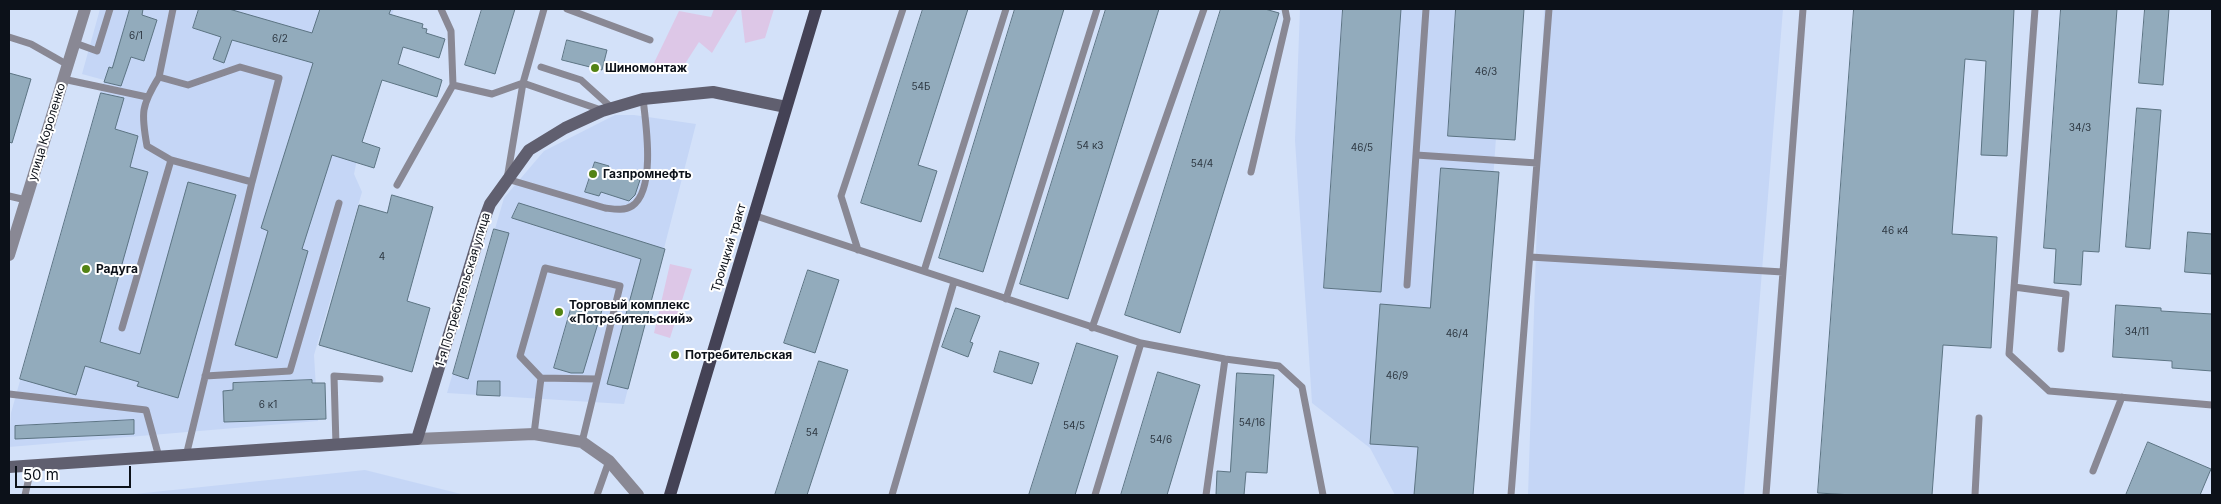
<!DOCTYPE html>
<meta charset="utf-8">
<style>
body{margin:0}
#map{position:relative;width:2221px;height:504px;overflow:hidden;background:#d3e1f9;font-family:Inter,sans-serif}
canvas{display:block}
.frame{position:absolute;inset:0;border:10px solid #0c1119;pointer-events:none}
.scale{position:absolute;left:15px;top:466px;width:116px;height:22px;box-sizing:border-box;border:2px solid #0c1119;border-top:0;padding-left:6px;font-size:15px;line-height:18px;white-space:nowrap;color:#0c1119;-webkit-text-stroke:4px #fff;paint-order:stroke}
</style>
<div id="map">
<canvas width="2221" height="504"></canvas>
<div class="frame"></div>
<div class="scale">50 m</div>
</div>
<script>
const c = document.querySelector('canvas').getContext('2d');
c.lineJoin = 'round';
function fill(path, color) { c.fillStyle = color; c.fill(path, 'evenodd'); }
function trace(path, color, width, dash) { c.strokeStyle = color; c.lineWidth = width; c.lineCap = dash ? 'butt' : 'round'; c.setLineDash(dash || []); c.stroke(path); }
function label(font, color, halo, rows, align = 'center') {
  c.font = font + ' Inter,sans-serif'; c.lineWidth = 4; c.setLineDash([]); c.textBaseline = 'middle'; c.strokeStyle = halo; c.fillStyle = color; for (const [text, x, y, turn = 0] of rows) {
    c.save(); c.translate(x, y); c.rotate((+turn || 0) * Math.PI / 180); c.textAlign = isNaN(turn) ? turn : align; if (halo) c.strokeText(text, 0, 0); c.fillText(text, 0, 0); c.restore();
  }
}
fill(new Path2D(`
 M100,9H394L381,43L354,174L362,192L314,355L318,421L9,447L11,413L104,80L82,74Z
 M1300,9H1505L1471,495H1395L1370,448L1312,403L1295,140Z
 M1544,9H1783L1744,495H1528Z
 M615,115H634L696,124L624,404L447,393L504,198L544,151Z
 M365,470L465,495H125Z`), '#c5d6f6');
fill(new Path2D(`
 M714,9H738L712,53L699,42L681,70L653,65L679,11L711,17Z
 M741,9H774L765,38L745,43Z
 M670,264L692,269L670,338L654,333Z`), '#ddc7e7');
const building = new Path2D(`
 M130,9H143L142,15L157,20L144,61L131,57L121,86L104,82L109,67L112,68Z
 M199,9H229L312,33L320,9H391L389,14L423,24L422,28L427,29L426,33L445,39L439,58L403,47L398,64L442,80L437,97L382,80L362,142L380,148L374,168L332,155L302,249L308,251L277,358L235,345L268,231L261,228L313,63L232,40L224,63L213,59L221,37L193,28Z
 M482,9H515L495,74L465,65Z
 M923,9H968L918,165L937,171L921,222L861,203Z
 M1015,9H1064L983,272L939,258Z
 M1106,9H1159L1068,299L1020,284Z
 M1221,9H1265L1279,13L1180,333L1125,315Z
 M1343,9H1401L1381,292L1324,288Z
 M1456,9H1524L1515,140L1448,136Z
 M1854,9H2014L2007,156L1981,155L1986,61L1965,59L1952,234L1997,237L1991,348L1943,345L1932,495H1853L1818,493Z
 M2061,9H2117L2099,252L2083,251L2081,285L2054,283L2056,249L2044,248Z
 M2145,9H2169L2163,85L2139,83Z
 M567,40L607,50L602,70L562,60Z
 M9,73L31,79L12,143L9,142Z
 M101,93L124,98L115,129L138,136L130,167L148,172L100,342L140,354L188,182L236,195L178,398L137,386L139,382L85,366L76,395L20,379Z
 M2137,108L2161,110L2150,249L2126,247Z
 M595,162L609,166L607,170L640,180L635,195L629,201L601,192L599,196L585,192Z
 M1441,168L1499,172L1473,495H1414L1418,447L1370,444L1380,304L1430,308Z
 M392,195L433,207L407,301L430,308L412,372L319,345L359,205L387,213Z
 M519,203L665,249L628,389L607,384L641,259L512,218Z
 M494,229L509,233L468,379L453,374Z
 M2188,232L2212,234V274L2185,272Z
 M808,270L839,280L815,353L784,343Z
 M573,302L602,310L583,373H571L554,368Z
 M2116,305L2161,308V311L2212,314V371L2172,368V361L2113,357Z
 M956,308L980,316L970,342L973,343L968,357L942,347Z
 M1077,343L1118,356L1075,495H1029Z
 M1000,351L1039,363L1032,384L994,372Z
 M819,361L848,370L807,495H775Z
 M1158,372L1200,385L1167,495H1121Z
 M1237,373L1274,375L1267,473L1246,472L1244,495H1216L1217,471L1230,472Z
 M312,380V383H325L326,419L224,422L223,391L233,390V383Z
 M478,381H500V396L477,395Z
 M134,420V434L15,439V426Z
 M2148,442L2211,469L2200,495H2126Z`);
fill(building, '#92abbc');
trace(building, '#5c7483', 1);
trace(new Path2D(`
 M441,9L451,31L453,85L492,94L523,83L507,179L605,208C614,209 624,211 632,206C656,190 646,124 643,99
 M544,9L523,83L601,110
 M567,9L650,40
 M2035,9L2009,354L2049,391L2212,405
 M9,37L31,44L68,65
 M75,43L97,51L110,9
 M541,67L581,80L612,108
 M159,77L173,9
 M63,79L147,97
 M1416,155L1537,163
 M171,160L147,146C141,113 141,106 159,77L188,85L240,67L279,78L252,182
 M1251,172L1287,19L1285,9
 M397,185L453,85
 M9,196L26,200
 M753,215L1141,343L1225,359L1279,366L1302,387L1323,495
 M858,250L841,196L903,9
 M1530,257L1783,272
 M924,271L1006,9
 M1407,285L1426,9
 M2014,287L2066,294L2061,349
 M1006,299L1097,9
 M122,328L171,160L252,182L186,456
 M1092,328L1204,9
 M205,376L290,371L339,203
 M541,378L597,379
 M9,394L146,410L159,457
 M534,434L541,378L520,356L545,268L620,286L582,442
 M336,445L334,376L380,379
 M2093,471L2122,397
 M25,495L32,465
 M597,495L609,461
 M892,495L954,282
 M1095,495L1141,343
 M1206,495L1225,359
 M1511,495L1549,9
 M1766,495L1803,9
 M1975,495L1979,418`), '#898894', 7);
trace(new Path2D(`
 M9,255L85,9
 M417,439L534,434L582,442L609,461L638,495`), '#898894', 12);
trace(new Path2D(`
 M9,467L417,439L484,220L490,204L529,150L565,128L602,111L643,99L713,92L786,107`), '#605f6f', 12);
trace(new Path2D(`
 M670,495L816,9`), '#444255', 12);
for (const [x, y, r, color] of [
 [595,68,5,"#538314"],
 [593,174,5,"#538314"],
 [86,269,5,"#538314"],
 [559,312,5,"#538314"],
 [675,355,5,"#538314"]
]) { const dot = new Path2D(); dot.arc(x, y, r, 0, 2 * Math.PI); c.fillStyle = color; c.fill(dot); trace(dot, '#fff', 2); }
label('10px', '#2e3842', null, [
 ["6/1",136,36],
 ["6/2",280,39],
 ["46/3",1486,72],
 ["54Б",921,87],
 ["34/3",2080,128],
 ["54 к3",1090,146],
 ["46/5",1362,148],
 ["54/4",1202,164],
 ["46 к4",1895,231],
 ["4",382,257],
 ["34/11",2137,332],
 ["46/4",1457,334],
 ["46/9",1397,376],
 ["6 к1",268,405],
 ["54/16",1252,423],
 ["54/5",1074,426],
 ["54",812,433],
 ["54/6",1161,440]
]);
label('bold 12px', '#0c1119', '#fff', [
 ["Шиномонтаж",605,68],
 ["Газпромнефть",603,174],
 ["Радуга",96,269],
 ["Торговый комплекс",569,305],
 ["«Потребительский»",569,319],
 ["Потребительская",685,355]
], 'left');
label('12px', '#0c1119', '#fff', [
 ["улица Короленко",47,132,-73],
 ["Троицкий тракт",729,248,-73],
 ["1-я Потребительская улица",463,290,-73]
]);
</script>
